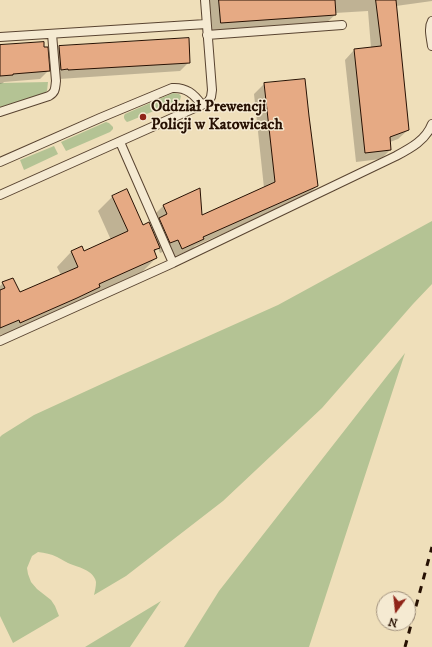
<!DOCTYPE html>
<meta charset="utf-8">
<style>
body{margin:0}
#map{position:relative;width:432px;height:647px;overflow:hidden;background:#efdfba;font-family:"IM FELL DW Pica",serif}
canvas{display:block}
.north{position:absolute;left:376px;top:591px;width:40px;height:40px;box-sizing:border-box;background:#f5ead2;border:1px solid #a3937f;border-radius:50%;rotate:195deg;font-size:11px;font-weight:700;line-height:16px;text-align:center;color:#271103}
.north::after{content:'';display:block;margin:auto;width:14px;height:18px;background:#8f2418;clip-path:polygon(50% 0,100% 100%,50% 72%,0 100%)}
</style>
<div id="map">
<canvas width="432" height="647"></canvas>
<div class="north">N</div>
</div>
<script>
const c = document.querySelector('canvas').getContext('2d');
c.lineJoin = 'round';
function fill(path, color) { c.fillStyle = color; c.fill(path, 'evenodd'); }
function trace(path, color, width, dash) { c.strokeStyle = color; c.lineWidth = width; c.lineCap = dash ? 'butt' : 'round'; c.setLineDash(dash || []); c.stroke(path); }
function label(font, color, halo, rows, align = 'center') {
  c.font = font + ' "IM FELL DW Pica",serif'; c.lineWidth = 3; c.setLineDash([]); c.textBaseline = 'middle'; c.strokeStyle = halo; c.fillStyle = color; for (const [text, x, y, turn = 0] of rows) {
    c.save(); c.translate(x, y); c.rotate((+turn || 0) * Math.PI / 180); c.textAlign = isNaN(turn) ? turn : align; if (halo) c.strokeText(text, 0, 0); c.fillText(text, 0, 0); c.restore();
  }
}
fill(new Path2D(`
 M48,82L47,91L44,94L0,107V83Z
 M173,93L179,94L181,96L180,100L130,121L127,122C124,119 123,117 125,114Z
 M106,122L109,123L113,127V129L110,132L66,151L61,142Z
 M54,146L58,154L24,170L20,160Z
 M432,221V284L413,304L322,408L223,501L126,576L94,595C95,591 96,586 96,582C94,570 77,567 68,563C64,561 61,559 57,557C51,554 45,553 38,552L32,556L27,568L28,574L31,582L37,589L51,600L55,606L59,616L13,643L0,616V437L2,435L34,415L119,376L278,305Z
 M405,353L309,647H184L219,591Z
 M161,601L130,647H85Z`), '#b4c394');
fill(new Path2D(`
 M209,0H432V1L396,6L408,130L398,139L390,142V150L381,159L356,162L345,60L354,50L371,48L368,11L335,13V15L325,24L212,32Z
 M188,39L189,62L180,71L59,79L50,56L59,47Z
 M0,45L49,70L40,79L4,82L3,83L0,84Z
 M264,84L317,186L307,196L195,246L192,249L171,258L168,250L160,253L158,248L154,253L156,258L142,272L91,295L85,302L6,337L4,334L0,335V286L3,283L19,294L61,275L57,267L71,252L81,248L83,252L111,240L98,211L112,197L127,190L143,226L151,228L156,223L153,216L163,206L199,189L201,216L264,188L254,94Z`), '#0003');
const building = new Path2D(`
 M219,0H335L336,15L221,23Z
 M376,0H396L409,130L390,137L391,150L365,153L354,49L381,46Z
 M189,38L190,63L68,70V69L61,70L59,46Z
 M44,42V47H48L50,71L13,74V75L0,76V45Z
 M305,79L309,116L318,186L203,237L204,239L182,249L178,240L170,243L159,218L167,214L163,205L200,188L202,215L275,182L264,83Z
 M127,189L143,225L149,222L160,248L154,250L157,258L99,284L100,287L77,298L20,323L19,320L0,328V290L5,288L2,282L13,278L20,292L78,267L71,251L82,246L84,251L128,231L112,196Z`);
fill(building, '#e6aa84');
trace(building, '#271103', 1);
const lane = new Path2D(`
 M432,21C428,28 431,38 432,46
 M207,35L342,25
 M0,37L206,24
 M0,112L49,96C56,92 55,88 56,81L52,34
 M120,142L173,263
 M0,162L100,118L172,88C186,87 194,94 202,105
 M0,195L208,102L211,97L212,90L205,0
 M0,341L173,263L396,156C411,148 426,140 432,124`);
trace(lane, '#594431', 10);
trace(lane, '#f5ead2', 8);
trace(new Path2D(`
 M405,647L432,547`), '#271103', 3, [7, 7]);
for (const [x, y, r, color] of [
 [143,117,4,"#8f2418"]
]) { const dot = new Path2D(); dot.arc(x, y, r, 0, 2 * Math.PI); c.fillStyle = color; c.fill(dot); trace(dot, '#f5ead2', 1.5); }
label('bold 16px', '#271103', '#f5ead2', [
 ["Oddział Prewencji",151,108],
 ["Policji w Katowicach",151,126]
], 'left');
</script>
